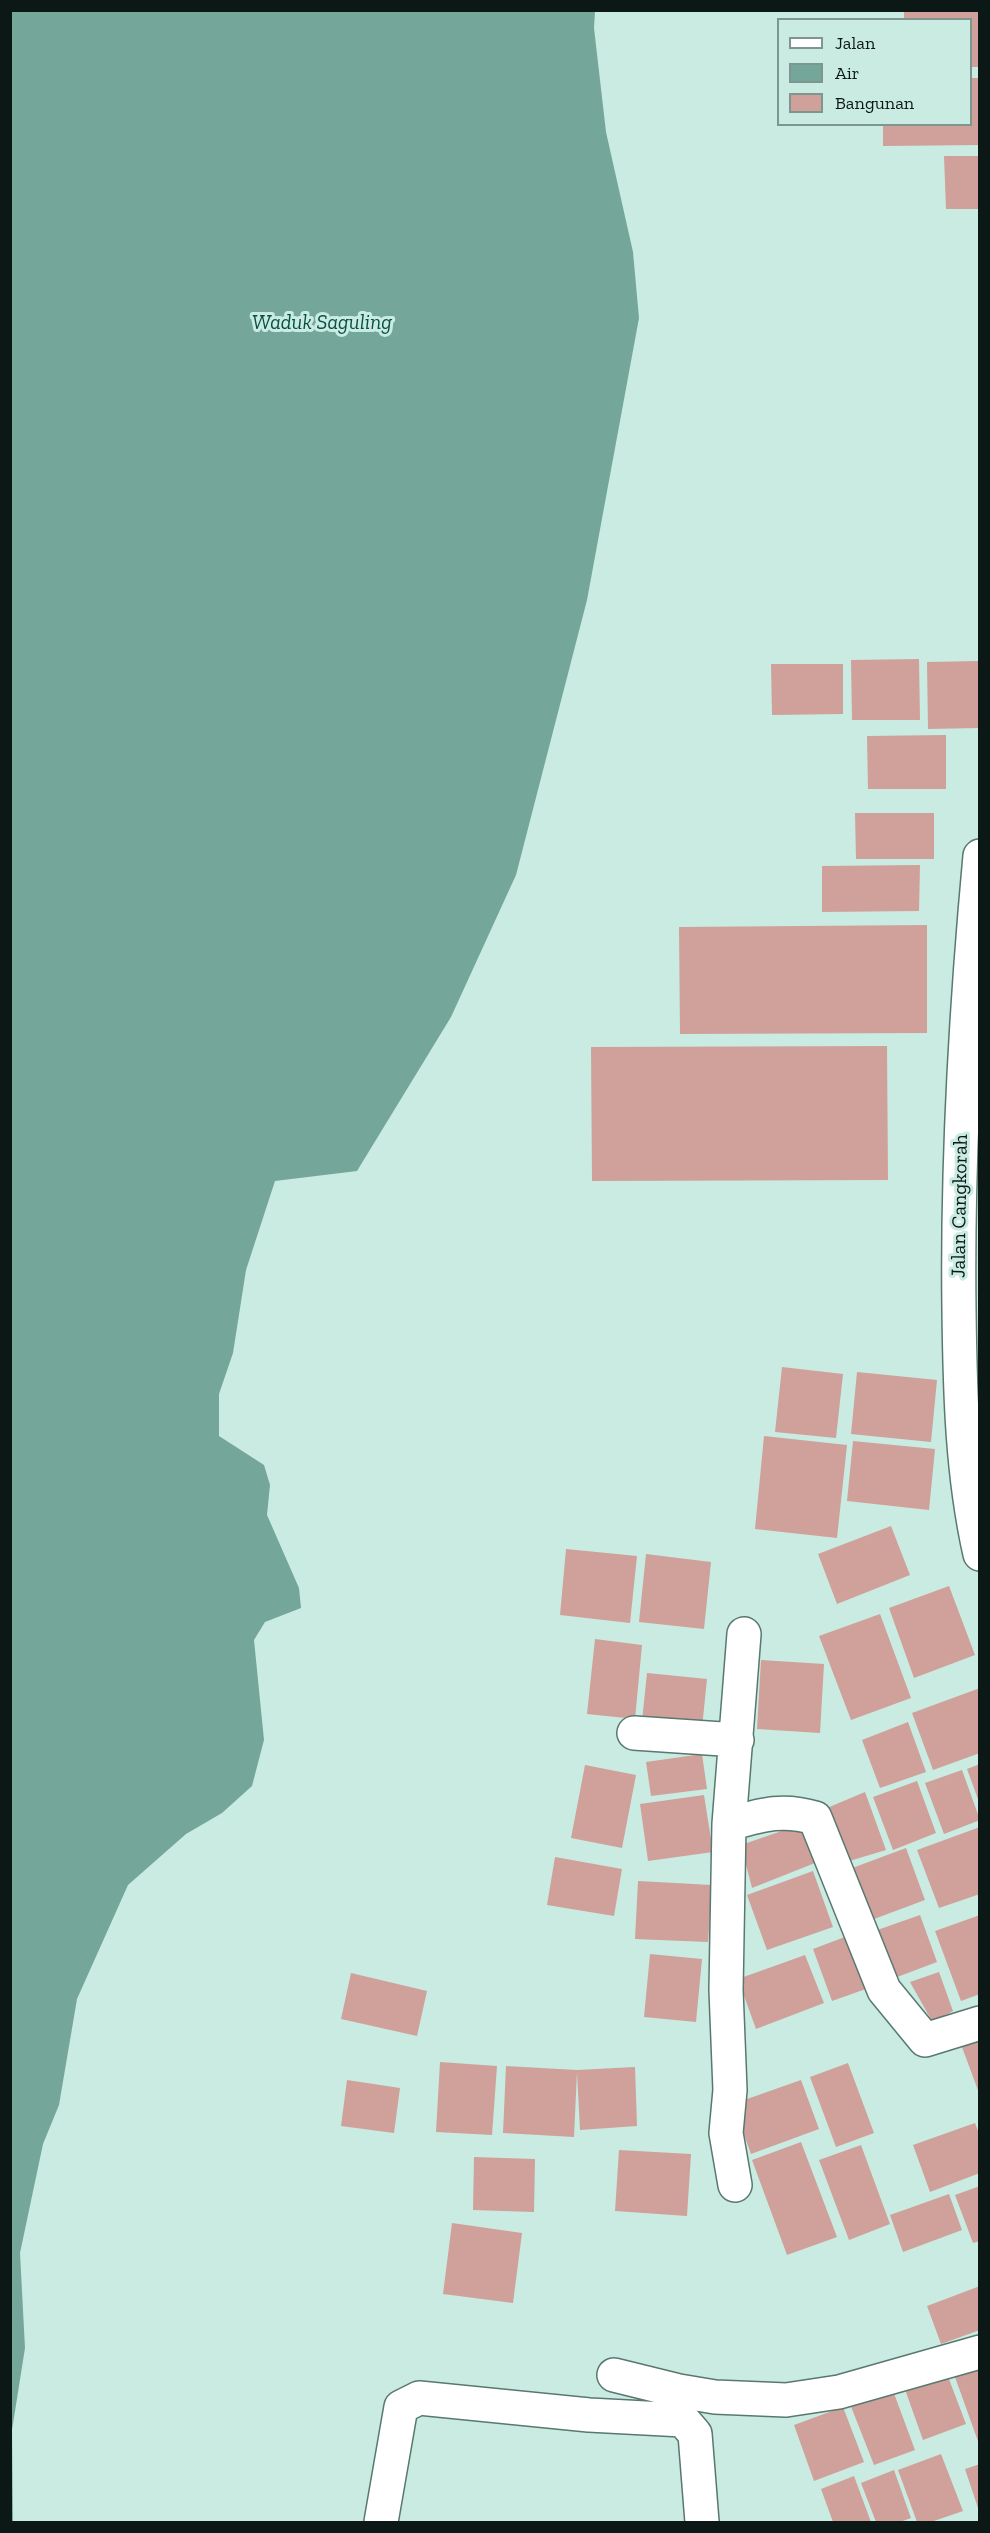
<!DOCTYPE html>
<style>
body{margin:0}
#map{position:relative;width:990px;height:2533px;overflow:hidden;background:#c9ebe2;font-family:"Zilla Slab",serif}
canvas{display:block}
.frame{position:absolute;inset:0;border:12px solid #0c1816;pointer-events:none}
.legend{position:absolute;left:777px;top:18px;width:195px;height:108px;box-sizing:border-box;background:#c9ebe2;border:2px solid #7d9790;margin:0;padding:8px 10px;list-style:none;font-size:18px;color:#0c1816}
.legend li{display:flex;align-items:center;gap:12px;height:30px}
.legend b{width:30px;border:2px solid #7d9790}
</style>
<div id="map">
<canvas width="990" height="2533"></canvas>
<div class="frame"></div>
<ul class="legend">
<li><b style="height:8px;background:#fff"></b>Jalan</li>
<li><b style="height:16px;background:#75a69a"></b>Air</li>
<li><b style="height:16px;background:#cfa19a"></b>Bangunan</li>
</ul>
</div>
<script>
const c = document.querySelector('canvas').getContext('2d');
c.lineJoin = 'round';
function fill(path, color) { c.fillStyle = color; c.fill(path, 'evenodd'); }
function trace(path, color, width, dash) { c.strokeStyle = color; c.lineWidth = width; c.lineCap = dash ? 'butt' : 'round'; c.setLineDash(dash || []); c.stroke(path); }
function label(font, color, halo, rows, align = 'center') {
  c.font = font + ' "Zilla Slab",serif'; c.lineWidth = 6; c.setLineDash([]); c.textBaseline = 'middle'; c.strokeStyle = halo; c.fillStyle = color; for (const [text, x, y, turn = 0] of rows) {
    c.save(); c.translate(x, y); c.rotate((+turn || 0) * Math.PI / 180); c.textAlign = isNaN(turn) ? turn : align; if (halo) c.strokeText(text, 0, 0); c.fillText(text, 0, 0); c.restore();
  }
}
fill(new Path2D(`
 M11,10L595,11L594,28L606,132L633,252L639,318L587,600L516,875L451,1017L357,1171L275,1181L246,1270L233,1353L219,1394V1436L264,1465L270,1485L267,1515L299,1588L301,1608L265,1622L254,1640L264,1740L252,1786L222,1813L186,1834L128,1885L77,1999L59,2105L43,2144L20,2253L25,2348L12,2430L13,2522H10Z`), '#75a69a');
fill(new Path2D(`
 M904,10H980V67H970V20H904Z
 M970,78H980V145L883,146V124H970Z
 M944,156H980V209H946Z
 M919,659L920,720H852L851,660Z
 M979,661L980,728L928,729L927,662Z
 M771,664H843V714L772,715Z
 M946,735V789H868L867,736Z
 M855,813H934V859H856Z
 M920,865L919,911L822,912V866Z
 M927,925V1033L680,1034L679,927Z
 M887,1046L888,1180L592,1181L591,1047Z
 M782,1367L843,1374L836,1438L775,1432Z
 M857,1372L937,1380L931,1442L851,1434Z
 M764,1436L847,1445L837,1538L755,1529Z
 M853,1441L935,1449L929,1510L847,1501Z
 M891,1526L910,1575L837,1604L818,1554Z
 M566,1549L637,1556L630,1623L560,1615Z
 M646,1554L711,1562L704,1629L639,1622Z
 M949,1586L975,1655L914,1678L889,1608Z
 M880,1614L911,1698L851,1720L819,1636Z
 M595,1639L642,1645L635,1719L587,1714Z
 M761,1660L824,1664L820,1733L757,1729Z
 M647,1673L707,1679L702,1728L642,1721Z
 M980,1688V1753L933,1770L912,1713Z
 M908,1722L926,1772L880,1788L862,1740Z
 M702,1754L707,1789L651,1796L646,1762Z
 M980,1764V1802H979L967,1769Z
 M585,1765L636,1775L622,1848L571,1838Z
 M962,1770L980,1820L944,1834L925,1783Z
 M917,1781L936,1833L893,1850L873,1797Z
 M865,1792L886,1850L846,1862L827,1808Z
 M704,1795L713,1852L648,1861L640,1804Z
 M802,1824L815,1863L752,1888L741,1845Z
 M980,1827V1894L939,1908L917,1850Z
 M906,1848L925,1900L866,1922L847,1870Z
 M555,1857L622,1869L614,1916L547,1905Z
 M813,1871L833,1927L767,1950L747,1895Z
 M638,1881L712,1885L708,1942L635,1939Z
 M920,1915L937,1962L884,1982L866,1934Z
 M980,1915V1994L961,2001L935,1931Z
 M858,1932L877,1985L832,2001L813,1949Z
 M650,1954L702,1959L696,2022L644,2017Z
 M805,1955L824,2003L756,2029L738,1979Z
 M939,1972L953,2011L933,2023L910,1982Z
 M351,1973L427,1991L417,2036L341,2019Z
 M980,2032V2093H979L959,2039Z
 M440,2062L497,2066L492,2135L436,2132Z
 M848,2063L874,2133L836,2147L810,2077Z
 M506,2066L577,2070L635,2067L637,2126L580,2130L577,2072L574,2137L503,2133Z
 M347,2080L400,2088L394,2133L341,2126Z
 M801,2080L819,2129L751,2154L733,2104Z
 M975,2123L980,2136V2173L930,2192L913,2145Z
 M801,2142L837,2237L787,2255L752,2160Z
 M861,2145L890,2224L849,2240L819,2160Z
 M619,2150L691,2154L687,2216L615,2211Z
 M474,2157L535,2159L534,2212L473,2210Z
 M980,2186V2241L973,2243L955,2195Z
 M949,2194L962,2230L903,2252L890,2215Z
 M452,2223L522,2233L513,2303L443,2294Z
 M980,2286V2330L941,2344L927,2306Z
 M944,2366L966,2424L923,2440L902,2381Z
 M980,2368V2443L979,2444L955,2377Z
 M892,2388L915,2450L874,2465L850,2404Z
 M843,2407L864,2462L814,2481L794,2425Z
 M941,2454L963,2511L931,2522H917L898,2470Z
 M980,2464V2511H979L965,2469Z
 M894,2470L911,2518L900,2522H876L861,2483Z
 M854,2476L871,2522H833L821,2489Z`), '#cfa19a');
const street = new Path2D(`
 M980,856C966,1007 957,1159 959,1310C960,1392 962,1474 980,1554
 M634,1733L737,1740
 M729,1824C761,1815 782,1808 815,1818L884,1990L925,2040L980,2023
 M735,2185L726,2133L730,2090L726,1990L729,1824L744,1634
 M614,2375L679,2391L715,2397L786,2400L839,2392L980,2352
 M381,2522L401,2407L419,2398L589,2415L683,2420L695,2434L702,2522`);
trace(street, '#597870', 36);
trace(street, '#fff', 33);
label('20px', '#0c1816', '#c9ebe2', [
 ["Jalan Cangkorah",960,1206,-89]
]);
label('italic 21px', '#095044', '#c9ebe2', [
 ["Waduk Saguling",322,323]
]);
</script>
